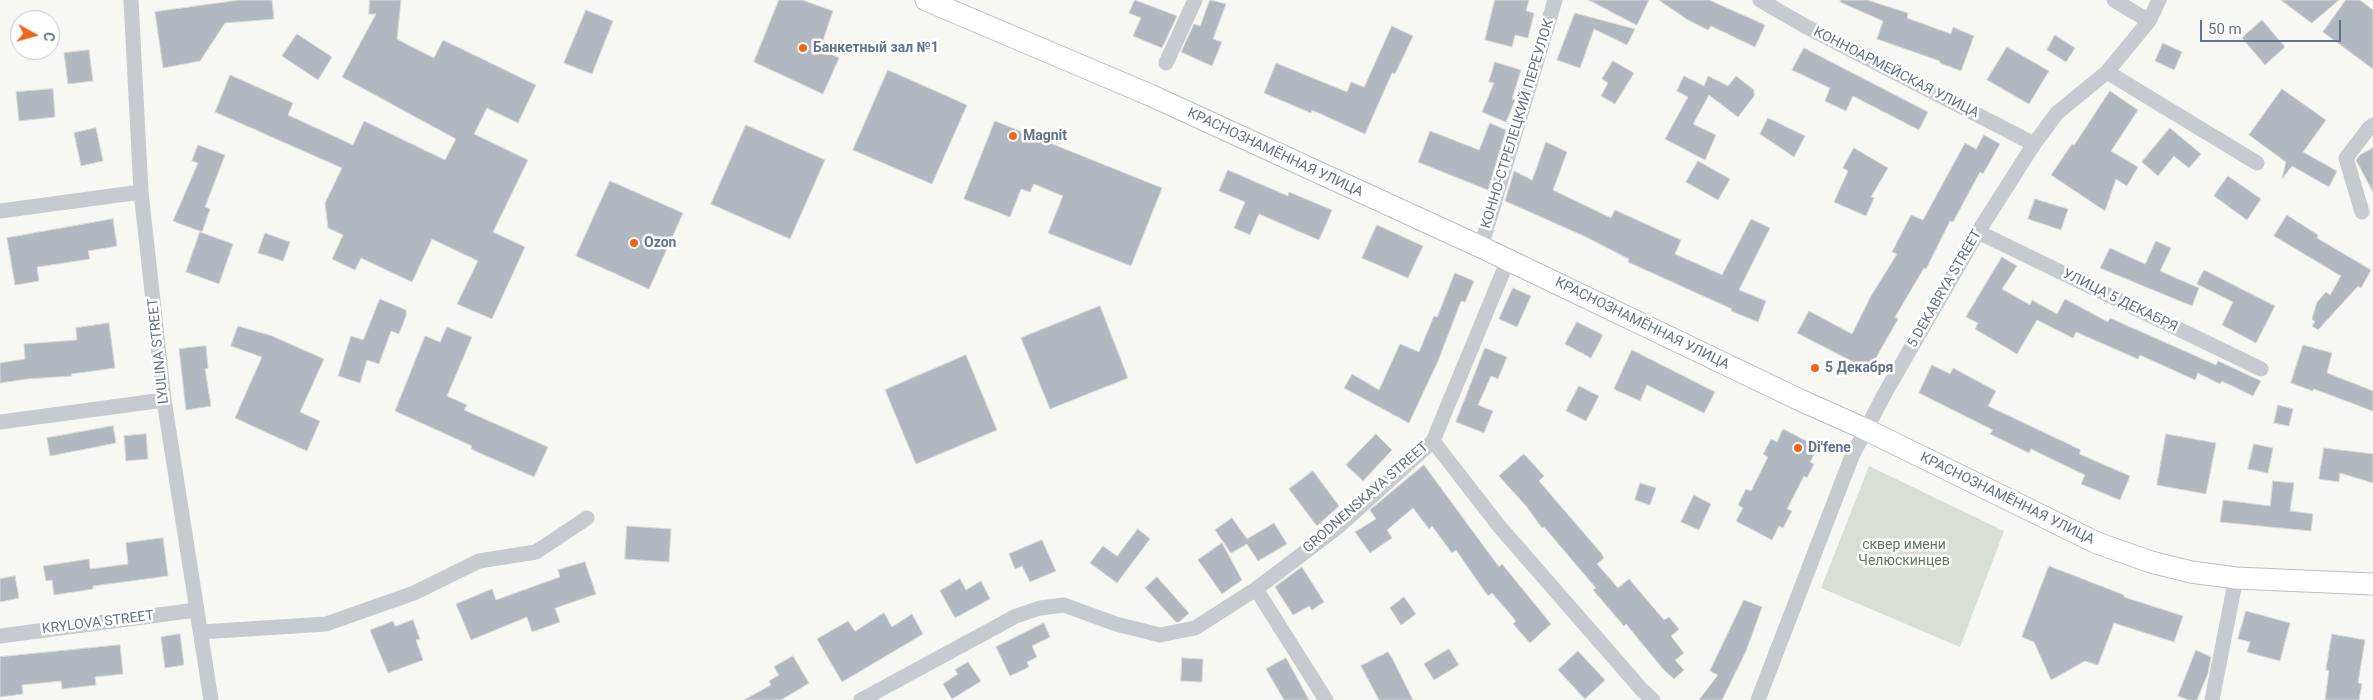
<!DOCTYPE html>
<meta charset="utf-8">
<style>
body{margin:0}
#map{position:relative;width:2373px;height:700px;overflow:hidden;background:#f7f8f4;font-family:Roboto,sans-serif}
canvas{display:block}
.north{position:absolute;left:10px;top:10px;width:50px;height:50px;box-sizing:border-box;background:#fff;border:1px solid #c1c7cf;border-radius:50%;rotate:97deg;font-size:14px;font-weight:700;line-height:20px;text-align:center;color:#647488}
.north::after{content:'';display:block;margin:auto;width:18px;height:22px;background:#f1641b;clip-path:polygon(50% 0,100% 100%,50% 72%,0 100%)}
.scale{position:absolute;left:2200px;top:20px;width:141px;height:22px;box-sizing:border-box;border:2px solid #647488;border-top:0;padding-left:6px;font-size:15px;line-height:18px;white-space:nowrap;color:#647488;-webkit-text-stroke:4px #fff;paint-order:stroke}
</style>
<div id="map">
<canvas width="2373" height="700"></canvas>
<div class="north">С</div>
<div class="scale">50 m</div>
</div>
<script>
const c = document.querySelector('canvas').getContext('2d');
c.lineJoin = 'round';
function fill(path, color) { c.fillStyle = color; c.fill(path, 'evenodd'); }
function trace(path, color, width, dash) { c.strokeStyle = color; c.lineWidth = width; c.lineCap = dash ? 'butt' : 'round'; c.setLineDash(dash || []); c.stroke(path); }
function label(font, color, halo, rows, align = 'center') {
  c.font = font + ' Roboto,sans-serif'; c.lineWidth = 5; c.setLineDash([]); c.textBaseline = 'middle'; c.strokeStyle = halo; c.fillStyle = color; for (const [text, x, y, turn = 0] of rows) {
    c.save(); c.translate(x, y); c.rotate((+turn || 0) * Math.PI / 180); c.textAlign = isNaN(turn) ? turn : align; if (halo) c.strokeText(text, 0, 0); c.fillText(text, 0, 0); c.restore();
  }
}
fill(new Path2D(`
 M1869,466L2004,531L1960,647L1821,588Z`), '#d8e0d5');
const building = new Path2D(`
 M240,0H272L274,19L225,23L200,61L163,68L155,12Z
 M370,0H401L397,39L408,45L434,58L443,40L536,85L518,123L487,108L474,134L528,160L493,232L525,247L492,319L457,304L478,261L432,239L412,282L361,258L355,270L332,259L343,235L328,228L325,203L342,168L215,112L230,75L293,103L288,115L353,145L364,121L445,160L456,139L342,77L376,14H369Z
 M779,0H802L833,11L820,49L839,58L823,94L754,62Z
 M1135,0L1177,16L1162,48L1133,36L1141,18L1129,13Z
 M1210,0L1226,4L1213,39L1222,42L1212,66L1181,52L1194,24L1200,26Z
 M1495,0H1529L1526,11L1534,13L1528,38L1515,35L1512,47L1485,40Z
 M1589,0H1649L1637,25Z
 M1659,0H1709L1765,25L1755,47L1711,26L1708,30L1688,20Z
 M1841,0H1867L1908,13L1907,18L1951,34L1953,27L1974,36L1961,71L1940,63V61L1877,39L1883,21L1840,2Z
 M2281,0H2339L2312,23Z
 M2346,0H2360L2373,10V69L2323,32Z
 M586,10L613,21L592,74L564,63Z
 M1575,13L1582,15L1635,29L1627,45L1594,29L1580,68L1557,60Z
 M2262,20L2285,47L2265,65L2242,38Z
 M1392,26L1413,36L1395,74L1392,73L1365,134L1312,110L1311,113L1264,93L1276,63L1347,92L1351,82L1364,87Z
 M297,34L332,57L318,80L282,56Z
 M2055,35L2075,48L2066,62L2047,50Z
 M2163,43L2182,52L2174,70L2155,61Z
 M2007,47L2049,71L2029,104L1987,80Z
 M1804,48L1928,112L1919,130L1853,96L1846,111L1825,101L1830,88L1792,70Z
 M89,50L93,81L68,84L64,53Z
 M1613,61L1634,73L1615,104L1601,96L1608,83L1602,79Z
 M1495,62L1521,70L1512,99L1515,100L1506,122L1482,112L1494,83L1489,82Z
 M888,70L967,105L932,184L853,150Z
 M1684,76L1704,86L1708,76L1728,86L1736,76L1754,90V96L1738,117L1709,95L1693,124L1716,135L1705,160L1665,139L1688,97L1677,91Z
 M53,89L55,117L19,121L16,92Z
 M2282,89L2326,120L2303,152L2337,171L2329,187L2292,166L2282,179L2286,162L2249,135Z
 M2110,91L2138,110L2111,151L2138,167L2127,186L2116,179L2105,211L2051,175L2072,144L2074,145Z
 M1768,118L1805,136L1794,157L1760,134Z
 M995,121L1162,188L1131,266L1048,233L1063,196L1034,184L1030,192L1021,189L1010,217L964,199Z
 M1490,123L1506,130L1488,190L1418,162L1430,131L1479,150Z
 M746,125L825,160L790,239L711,204Z
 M96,128L103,161L81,166L74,133Z
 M2170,128L2201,154L2189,168L2174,156L2158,176L2142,162Z
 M1984,135L2000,144L1983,174L1980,172L1953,222L1950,221L1926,269L1924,268L1895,317L1898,319L1869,370L1797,333L1809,311L1852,334L1871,296L1897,254L1892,252L1911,215L1923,220L1965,143L1976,149Z
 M1546,142L1567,152L1553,190L1611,218L1615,210L1681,240L1675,254L1722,275L1751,219L1770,228L1739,290L1766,301L1758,322L1731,311L1732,309L1628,262L1629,259L1584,236L1505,201L1514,171L1532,180Z
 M198,145L225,155L205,207L210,209L202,232L173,221L198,163L192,161Z
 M1854,148L1888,168L1871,197L1874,198L1866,216L1834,202L1848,171L1843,168Z
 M2373,148V192L2356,160L2360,155Z
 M1698,161L1730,179L1718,200L1686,182Z
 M1228,170L1288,196L1289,192L1332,210L1319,240L1259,214L1250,235L1234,228L1245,202L1219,191Z
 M2228,176L2261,199L2247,220L2214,196Z
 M610,181L683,213L649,289L576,256Z
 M2035,199L2068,209L2061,230L2028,219Z
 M2287,215L2318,235L2317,238L2371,270L2361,288L2358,286L2318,330L2312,326L2315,322L2312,319L2317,302L2326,292L2330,295L2341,276L2274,236Z
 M113,219L117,246L88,251L90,259L37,267L39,281L15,285L7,238Z
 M1377,225L1423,246L1408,278L1362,258Z
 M200,232L233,244L219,284L186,272Z
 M265,233L290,242L283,261L258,253Z
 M2156,241L2171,248L2160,271L2199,288L2192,306L2100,268L2110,248L2145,264Z
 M2002,257L2017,266L2002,289L2030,305L2032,300L2057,314L2065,299L2108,322L2110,318L2216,365L2218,361L2261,381L2253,396L2222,381L2220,384L2198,373L2195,380L2140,355L2138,359L2076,332L2073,338L2037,320L2017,354L1975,329L1978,323L1966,317Z
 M2204,270L2275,306L2256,343L2222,325L2233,302L2197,284Z
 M1455,273L1474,281L1465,302L1461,301L1438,361L1409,423L1344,388L1352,374L1379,390L1400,344L1419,352L1434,316L1437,317Z
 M1513,288L1531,296L1517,327L1499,319Z
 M380,299L406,310V316L399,334L391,331L379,364L367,360L360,383L338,376L351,336L363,340Z
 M1100,306L1128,378L1050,409L1021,338Z
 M1577,322L1603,335L1591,358L1565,344Z
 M109,323L115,368L71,374L72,376L27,379L0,383V363L25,359L24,344L77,340L76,328Z
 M238,326L272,336L324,359L300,412L320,421L307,451L235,418L262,357L231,346Z
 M447,327L472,337L447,396L467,405L464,410L548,447L534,477L471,449L472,446L395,411L425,336L440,342Z
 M2303,345L2332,353L2327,373L2373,391V411L2314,389L2313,391L2291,383Z
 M206,346L208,368L205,369L211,406L186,410L179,349Z
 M1485,348L1507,357L1498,379L1491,376L1478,405L1493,411L1484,433L1456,422Z
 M1632,350L1715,392L1704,413L1647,385L1640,401L1614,389Z
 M966,355L997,430L916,464L885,390Z
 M1932,365L1950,374L1953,368L1996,391L1988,406L2081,450L2079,454L2130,476L2120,500L2081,484L2085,475L2031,449L2029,453L1990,434L1993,430L1919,393Z
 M1579,386L1599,396L1586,421L1566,411Z
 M2278,405L2293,409L2289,426L2274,423Z
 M113,426L116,443L50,456L47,438Z
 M1783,429L1818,447L1810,462L1814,464L1807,478L1804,476L1787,509L1792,511L1783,528L1779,526L1772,540L1736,521L1743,508L1738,505L1746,489L1751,491L1768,457L1763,454L1771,439L1777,442Z
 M146,434L148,459L126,461L124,436Z
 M1376,434L1392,450L1363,481L1346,465Z
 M2166,434L2216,443L2206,494L2157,485Z
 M2254,444L2273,448L2268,473L2248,469Z
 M2324,448L2373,454V483L2340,473L2339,482L2319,479Z
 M1524,454L1544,476L1539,481L1601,553L1604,558L1597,564L1618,588L1629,579L1664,620L1669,617L1679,629L1671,636L1684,653L1675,660L1684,670L1674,679L1664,670L1626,624L1624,626L1593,590L1596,588L1544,527L1542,528L1527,507L1499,476Z
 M1424,465L1499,567L1502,564L1551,624L1530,643L1513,624L1516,621L1492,593L1488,596L1456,550L1452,553L1432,526L1429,529L1413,508L1387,530L1392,538L1370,553L1355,532L1376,519L1370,510Z
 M1313,471L1339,506L1317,526L1289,489Z
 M2273,481L2294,483L2290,511L2313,514L2311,531L2220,522L2223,500L2270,506Z
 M1640,483L1656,488L1650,505L1635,500Z
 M1694,495L1711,504L1699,530L1681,522Z
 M1232,518L1247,539L1274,523L1287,544L1258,561L1247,544L1231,553L1215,530Z
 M627,526L671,529L669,562L625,559Z
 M1138,529L1150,539L1117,583L1090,563L1103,546L1117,556Z
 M163,538L168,576L93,586V589L54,595L52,580L46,581L43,566L89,559L90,569L128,564L126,543Z
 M1042,540L1056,571L1030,582L1022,566L1015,569L1009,554Z
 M1222,543L1242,580L1222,594L1198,560Z
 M585,562L596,594L555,608L560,622L532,632L527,617L471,640L456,604L492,589L496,600L560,577L558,570Z
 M2049,566L2124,595V597L2183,616L2174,642L2114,623L2098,665L2085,661L2051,680L2034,642L2022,637Z
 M1302,567L1324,602L1312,610L1309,606L1293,615L1275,587Z
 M15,576L19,598L0,602V579Z
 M1157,577L1189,613L1179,622H1176L1145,588Z
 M960,579L966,590L981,581L990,599L955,618L940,591Z
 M1404,597L1416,614L1401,625L1390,608Z
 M1744,600L1762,607L1746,651L1722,700H1699L1718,675L1710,671Z
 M2246,611L2290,623L2280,661L2247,652L2250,642L2238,639Z
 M884,613L892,627L912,614L923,634L842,682L817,639L848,621L855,631Z
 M413,620L420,639L416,640L423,660L388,673L370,630L393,621L395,626Z
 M1044,623L1050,637L1032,646L1037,657L1027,662L1029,667L1010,676L996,647Z
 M180,634L184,665L165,668L161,637Z
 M2332,634L2365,640L2358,683L2362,684L2359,700H2325L2329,671L2326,670Z
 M120,645L123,674L95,677L96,685L62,689L61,681L22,685L23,694L0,697V657Z
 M1449,649L1459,665L1434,680L1424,664Z
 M2196,650L2211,657L2208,673L2197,700H2188L2178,696Z
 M1578,651L1605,680L1585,699L1558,670Z
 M1388,652L1392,658L1413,700H1379L1361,666Z
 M793,656L809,683L781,700H744L771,685L769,681L779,675L774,667Z
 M1182,658L1203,659L1202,682L1181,681Z
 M1286,658L1309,700H1284L1266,669Z
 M968,662L981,681L952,699L943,684L958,674L955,670Z`);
fill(building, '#b1b8bf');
trace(building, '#d9d9d7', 1);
const secondary = new Path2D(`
 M926,0L1150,95L1481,247L1800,400L1865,429L2097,543L2151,562L2191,572L2236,578L2373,584`);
trace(secondary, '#bbbfc5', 23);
trace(new Path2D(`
 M131,0L141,192L164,400L211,700
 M1760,0L1805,26L2034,144
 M2114,0L2149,21
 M1166,63L1195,0
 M2107,72L2257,163
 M0,211L141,192
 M2362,212L2346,158L2369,128L2373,125
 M1978,232L2261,369
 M1481,247L1555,0
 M0,422L164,400
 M1433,441L1508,260
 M1256,589L1326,700
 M201,632L326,624L414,593L479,561L536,552L587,518
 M0,636L196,610
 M861,700L1016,616L1040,608L1064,605L1116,624L1160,635L1195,628L1256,589L1338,527L1433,441L1499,526L1642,690L1653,700
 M1758,700L1852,456L1885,393L1978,232L2034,144L2057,113L2107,72L2149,21L2159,0
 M2212,700L2236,578`), '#c7cace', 15);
trace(secondary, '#fff', 21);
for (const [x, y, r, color] of [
 [803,48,5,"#f1641b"],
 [1013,136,5,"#f1641b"],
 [634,243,5,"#f1641b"],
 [1815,368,5,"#f1641b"],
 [1798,448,5,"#f1641b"]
]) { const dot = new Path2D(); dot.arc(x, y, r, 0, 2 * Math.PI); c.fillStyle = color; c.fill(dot); trace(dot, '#fff', 2); }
label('bold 14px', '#647488', '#fff', [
 ["Банкетный зал №1",813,48],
 ["Magnit",1023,136],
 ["Ozon",644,243],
 ["5 Декабря",1825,368],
 ["Di'fene",1808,448]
], 'left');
label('14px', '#647488', '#fff', [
 ["КОННОАРМЕЙСКАЯ УЛИЦА",1896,73,27],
 ["КОННО-СТРЕЛЕЦКИЙ ПЕРЕУЛОК",1518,124,-73],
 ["КРАСНОЗНАМЁННАЯ УЛИЦА",1275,153,25],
 ["5 DEKABRYA STREET",1945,289,-60],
 ["УЛИЦА 5 ДЕКАБРЯ",2120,301,26],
 ["КРАСНОЗНАМЁННАЯ УЛИЦА",1642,324,26],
 ["LYULINA STREET",159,351,-96],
 ["GRODNENSKAYA STREET",1366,498,-41],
 ["КРАСНОЗНАМЁННАЯ УЛИЦА",2007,499,26],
 ["KRYLOVA STREET",98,623,-7]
]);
label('14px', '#627960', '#fff', [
 ["сквер имени",1904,545],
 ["Челюскинцев",1904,561]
]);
</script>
